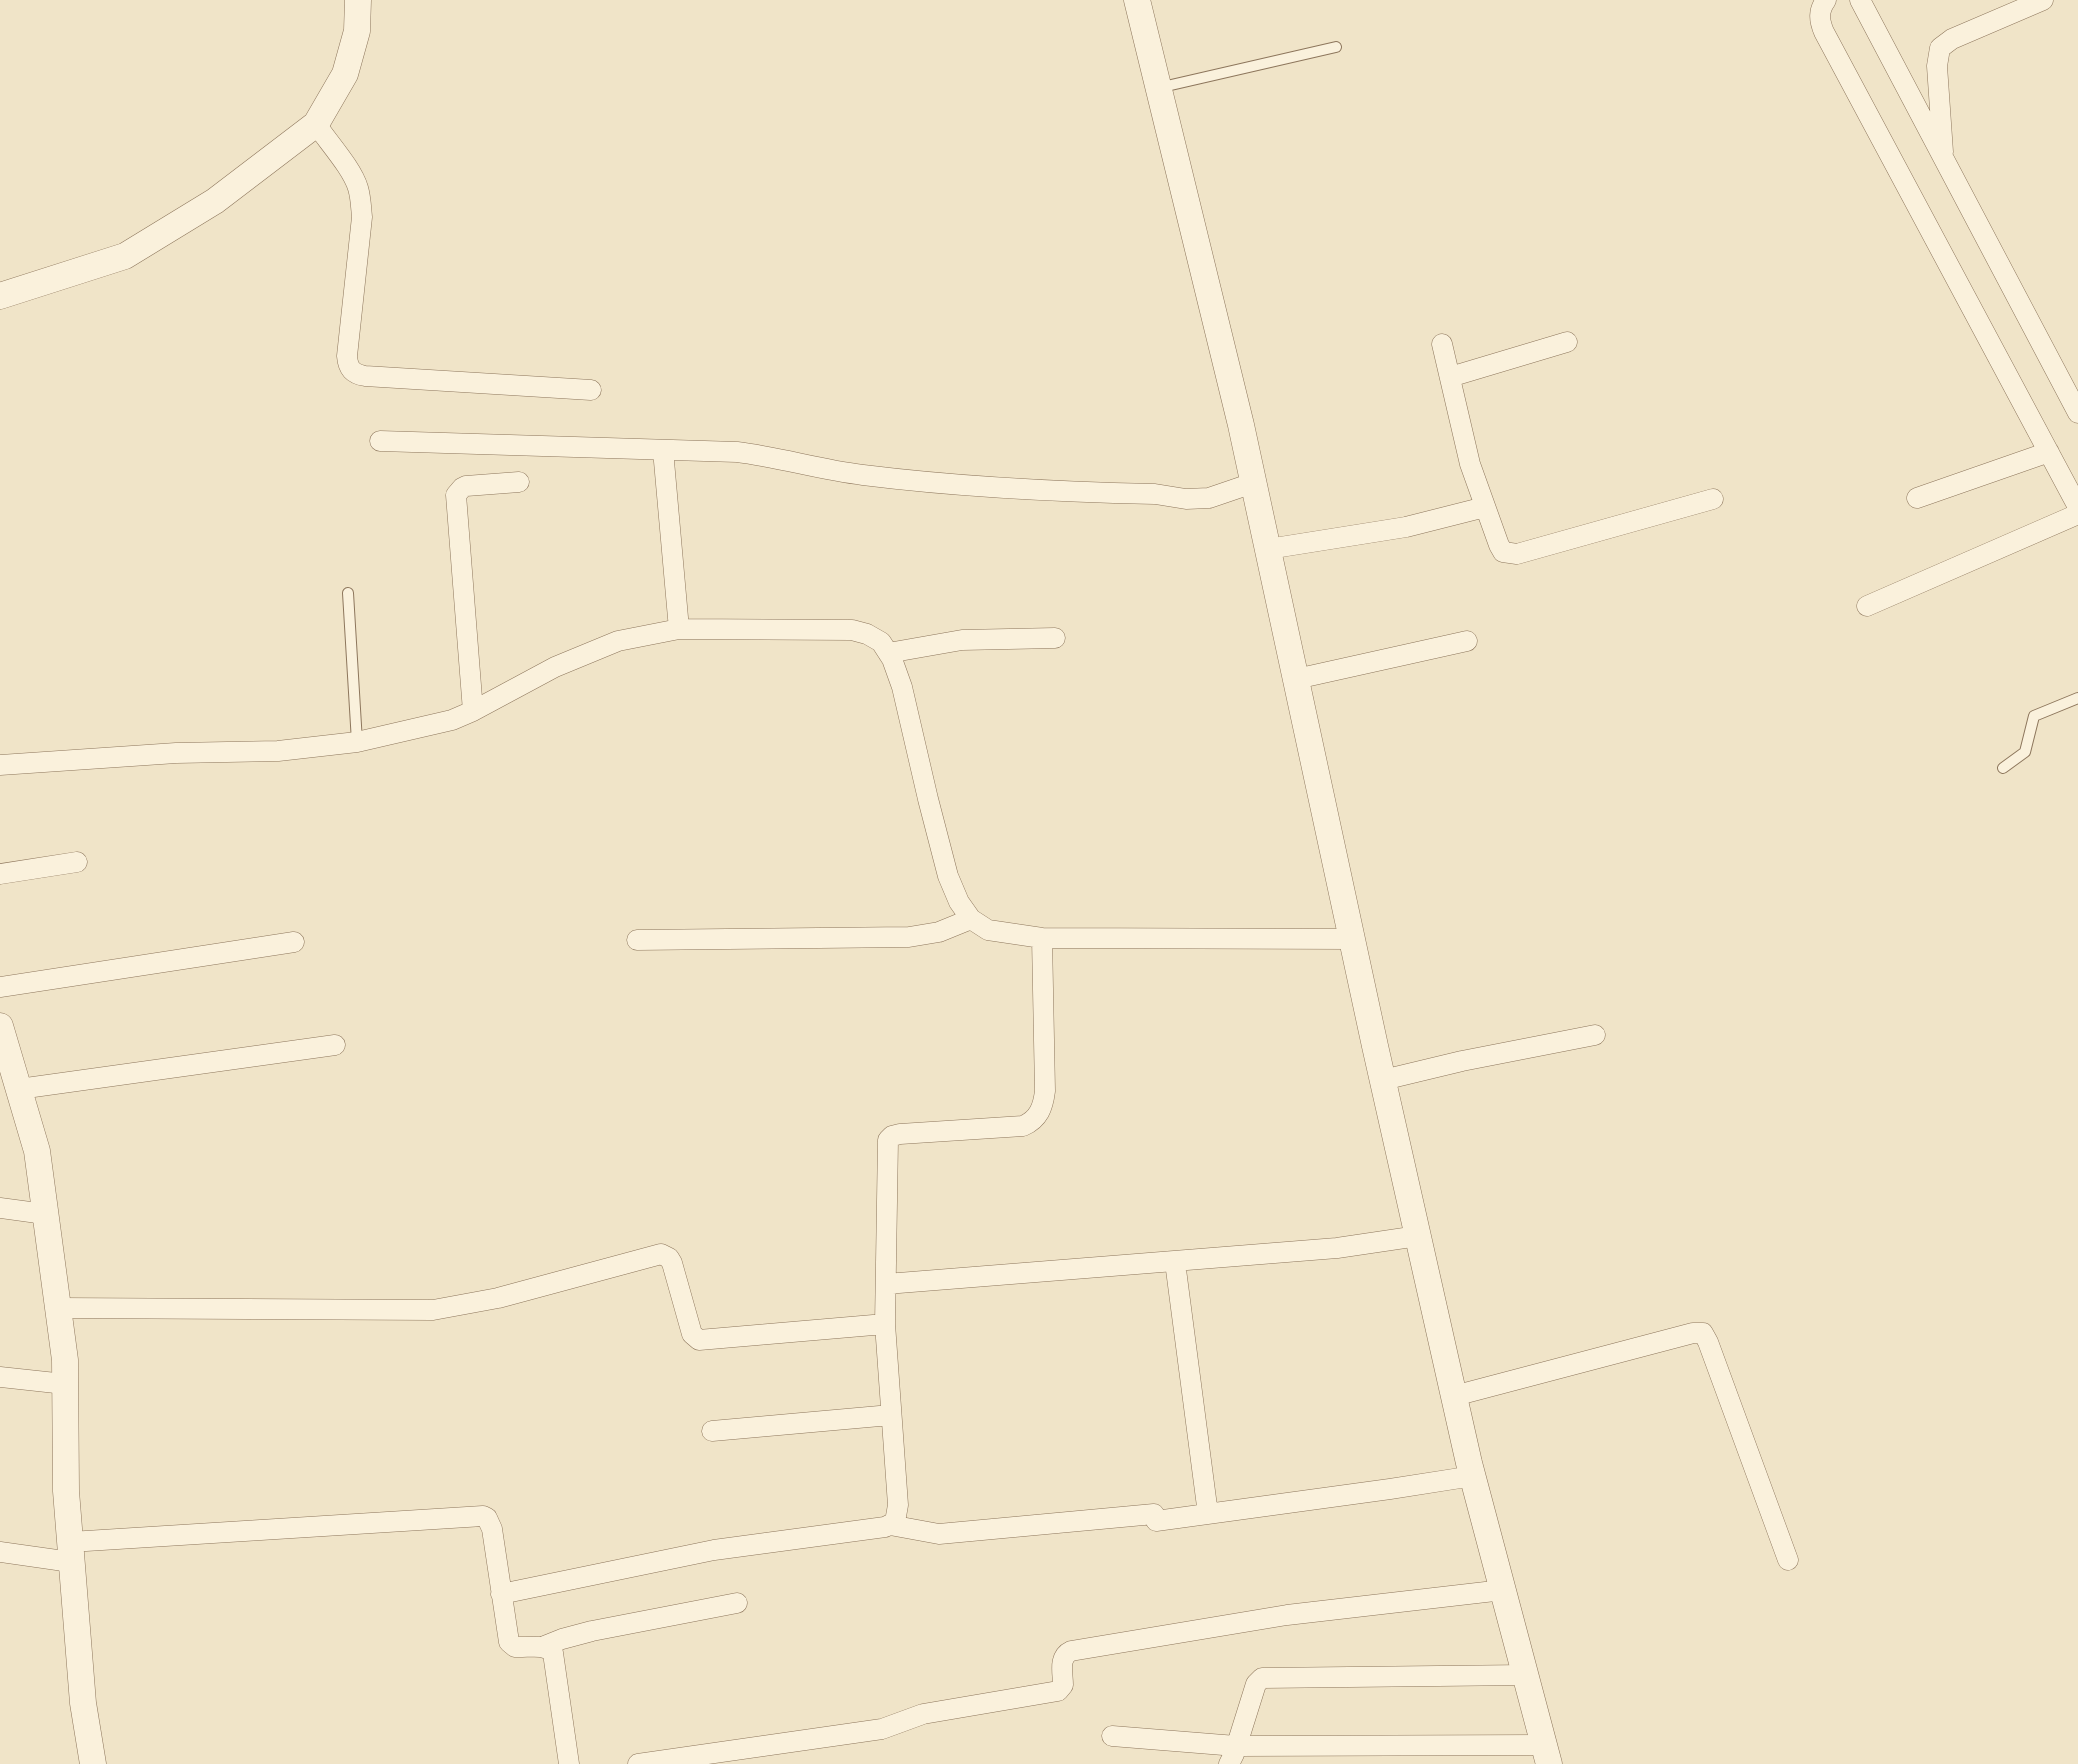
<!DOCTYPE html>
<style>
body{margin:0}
canvas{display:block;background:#f0e4c8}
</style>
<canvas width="2078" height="1764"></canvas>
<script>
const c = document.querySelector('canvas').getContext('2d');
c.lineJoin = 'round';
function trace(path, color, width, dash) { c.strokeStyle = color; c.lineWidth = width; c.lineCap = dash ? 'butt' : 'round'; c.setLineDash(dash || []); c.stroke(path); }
const service = new Path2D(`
 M1158,88L1336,47
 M348,593L357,742
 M2003,768L2025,752L2034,716L2078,698`);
const minor = new Path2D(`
 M1826,0C1818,11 1819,20 1824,32L2078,507
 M1860,0L2078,413
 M316,124C328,142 352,168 358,188C361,198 361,208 362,217L347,356C348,369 353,374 365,376L591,390
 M1943,152L1937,66L1940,48L1952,39L2043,0
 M1442,344L1470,464L1499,545L1503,552L1517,554L1713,499
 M1450,377L1567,342
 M380,441L737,452C779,457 820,470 863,475C959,487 1058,492 1155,494L1186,499L1209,498L1253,483
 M663,450L679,629
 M1917,498L2049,452
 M1268,549L1406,527L1485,507
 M1867,606L2078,514
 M888,653L962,640L1055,638
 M1296,679L1467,641
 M473,711L456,495L462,488L466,486L519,482
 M0,765L176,753L278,751L357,742L452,720L473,711L555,667L618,641L679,629L852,630L867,634L881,642L892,659L902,687L928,799L948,876L959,902L971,919L988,930L1042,938L1352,939
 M0,874L77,862
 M637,940L909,937L939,932L971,919
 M0,987L294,942
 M1383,1080L1462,1061L1595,1035
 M19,1089L335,1045
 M0,1208L45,1214
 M1175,1262L1208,1514
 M886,1284L1337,1248L1418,1236
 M58,1308L433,1310L498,1298L661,1254L669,1258L672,1263L692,1334L699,1340L885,1324
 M0,1377L65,1384
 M1454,1396L1693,1333H1703L1708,1342L1788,1560
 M712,1431L891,1415
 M1156,1521L1390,1489L1473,1476
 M890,1525L939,1534L1154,1514
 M70,1542L483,1516L487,1518L492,1529L509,1642L515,1647C528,1648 544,1643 553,1653L569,1764
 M0,1552L71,1562
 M501,1594L714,1550L885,1527L895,1522L898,1505L885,1324L888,1140L892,1136L900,1134L1023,1126C1039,1119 1043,1107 1045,1091L1042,938
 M542,1647L562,1639L592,1631L737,1603
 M1112,1736L1236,1746L1544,1745
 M638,1764L882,1729L923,1714L1058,1691L1063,1685C1063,1673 1058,1657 1071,1651L1287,1615L1503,1590
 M1229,1764L1234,1754L1256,1684L1262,1678L1525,1675`);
const tertiary = new Path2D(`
 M1137,0L1241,425L1375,1046L1469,1463L1549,1764
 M0,296L125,256L215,201L316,124L345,74L357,31L358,0
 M0,1026L37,1151L65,1360L66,1491L83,1703L93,1764`);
trace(service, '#8d765c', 12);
trace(minor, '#8d765c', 21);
trace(tertiary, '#8d765c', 27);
trace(service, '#faf1dc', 10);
trace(minor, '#faf1dc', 20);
trace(tertiary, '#faf1dc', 26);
</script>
